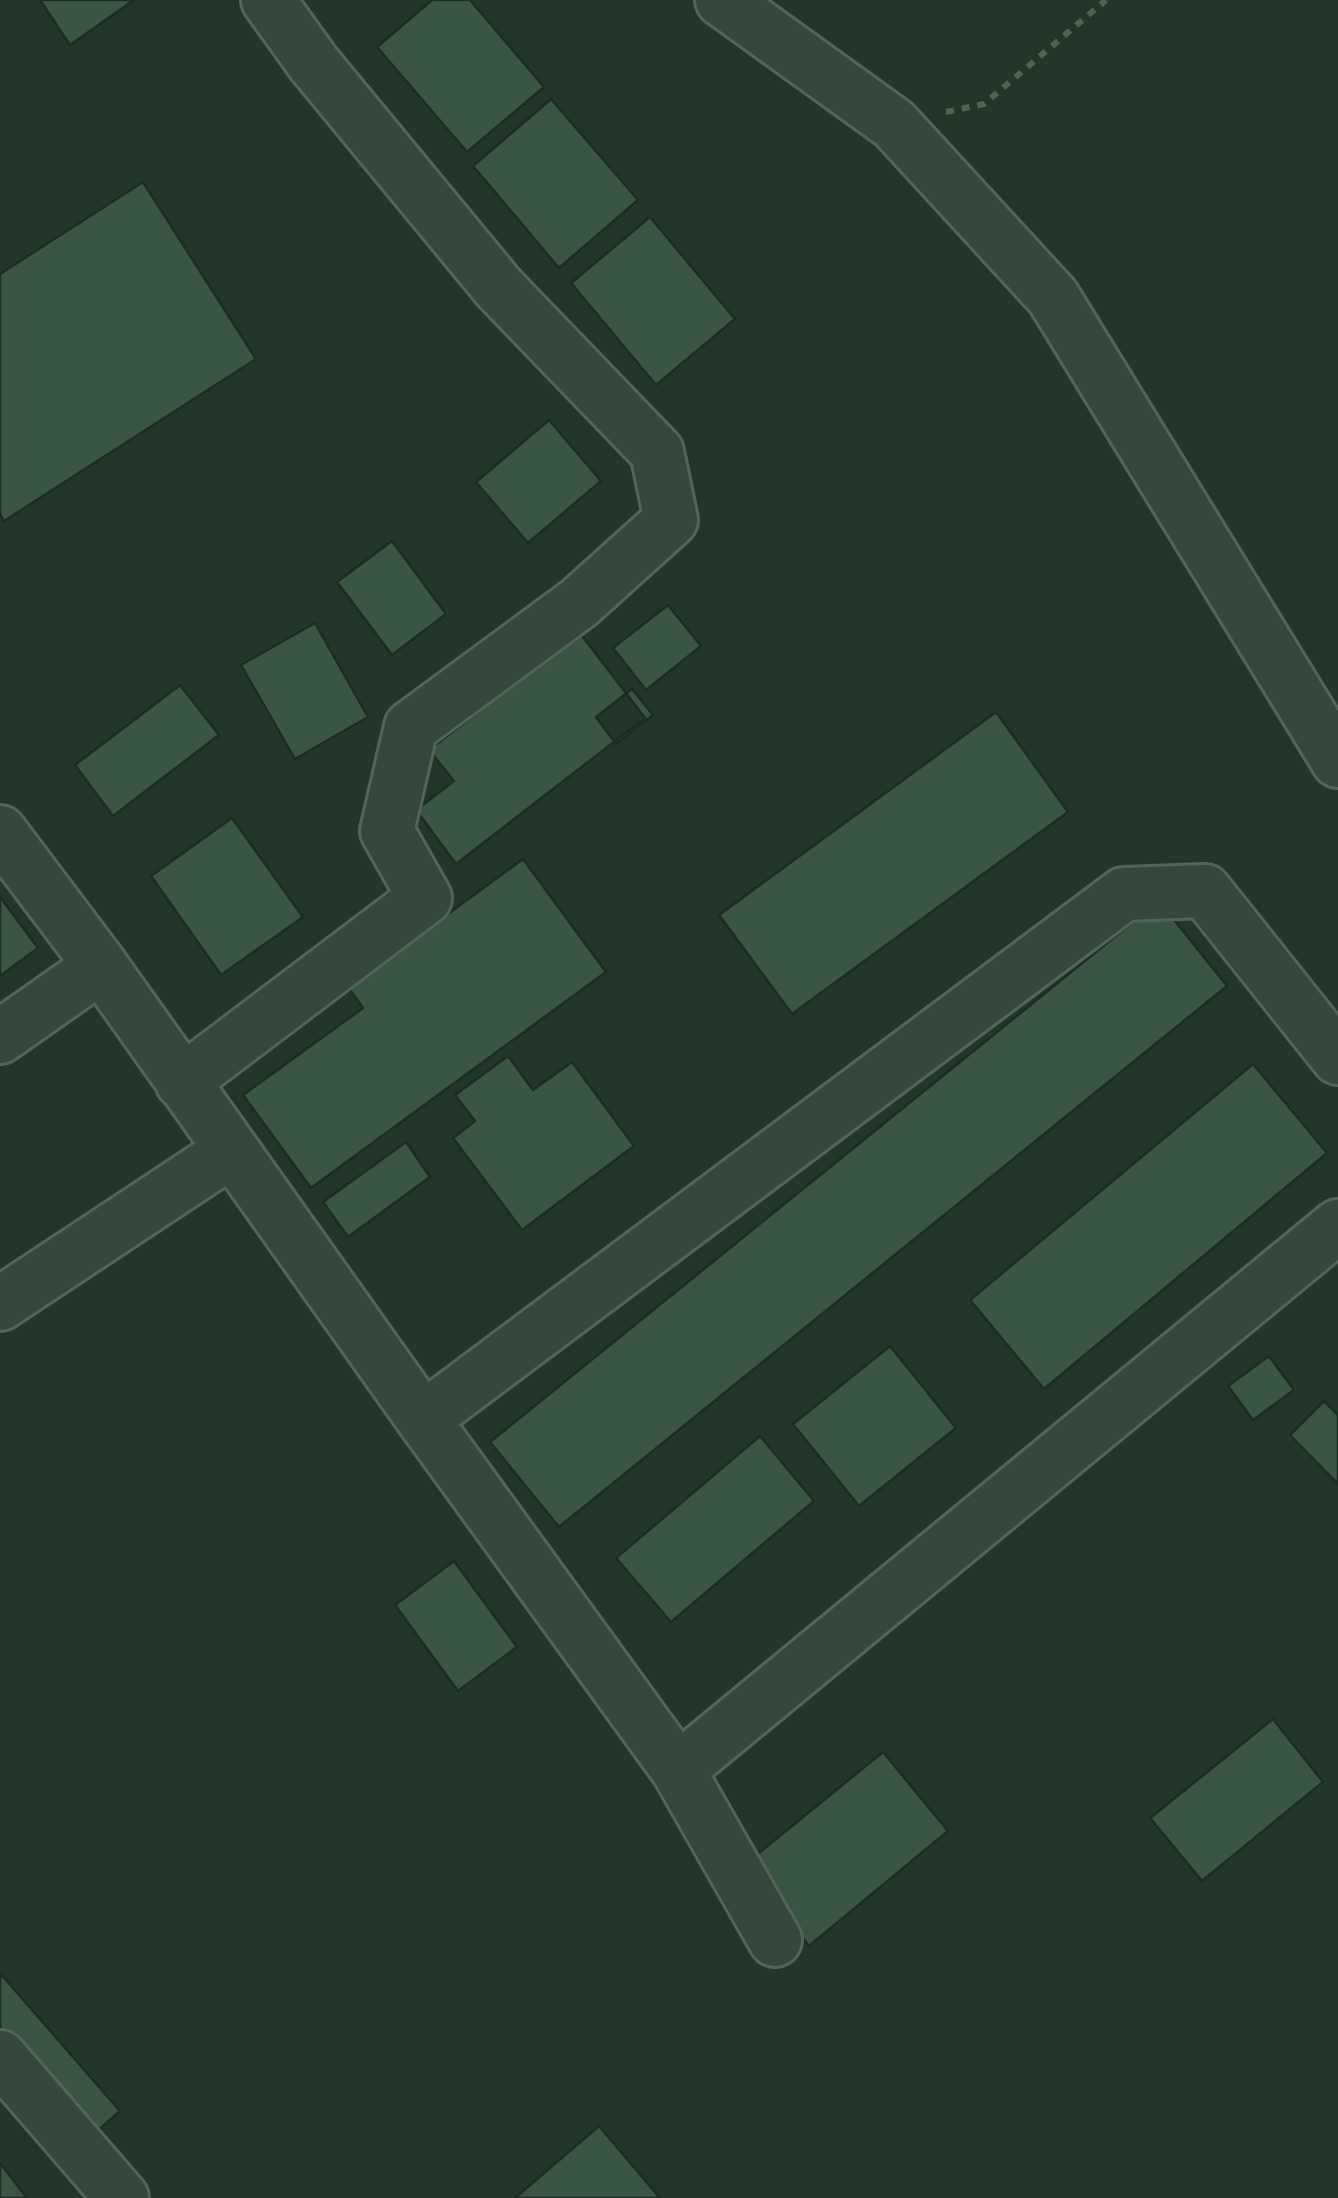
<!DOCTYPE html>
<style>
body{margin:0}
canvas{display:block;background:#22372a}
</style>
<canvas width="1338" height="2198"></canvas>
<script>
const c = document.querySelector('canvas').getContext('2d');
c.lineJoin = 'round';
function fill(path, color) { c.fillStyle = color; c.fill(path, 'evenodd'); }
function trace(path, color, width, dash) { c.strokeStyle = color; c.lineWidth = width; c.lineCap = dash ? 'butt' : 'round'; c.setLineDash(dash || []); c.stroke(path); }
const building = new Path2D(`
 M40,0H134L70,45Z
 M432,0H470L544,87L467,152L377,47Z
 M551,99L638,200L559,268L473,166Z
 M143,182L256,359L4,521L0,514V274Z
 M650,217L735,319L656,385L571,283Z
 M549,420L601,481L528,543L476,482Z
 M392,541L446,614L392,655L337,582Z
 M668,605L701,646L646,690L613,648Z
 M315,623L368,717L295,759L241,665Z
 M580,633L645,718L456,864L416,810L454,781L429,750Z
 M180,685L219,735L113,816L75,765Z
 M632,689L653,715L616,744L596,717Z
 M996,712L1068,812L792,1014L719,915Z
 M232,818L303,917L221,975L151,876Z
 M523,859L606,972L311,1188L243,1095L363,1008L348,987Z
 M0,897L38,948L0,976Z
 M1159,901L1227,986L559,1527L490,1442Z
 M508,1056L533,1090L572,1062L634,1146L522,1230L453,1138L475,1121L455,1095Z
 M1253,1064L1327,1153L1044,1389L970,1300Z
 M406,1142L430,1177L348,1237L323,1202Z
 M890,1346L956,1428L859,1506L793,1424Z
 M1269,1356L1294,1390L1253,1420L1228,1386Z
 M1324,1401L1338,1415V1484L1290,1435Z
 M760,1436L814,1501L671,1622L616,1558Z
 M454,1561L517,1647L458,1691L395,1605Z
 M1273,1719L1323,1782L1202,1881L1150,1818Z
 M883,1752L948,1831L809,1946L744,1865Z
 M0,1973L120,2111L93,2135L0,2027Z
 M599,2126L660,2198H515Z
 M0,2163L27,2198H0Z`);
fill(building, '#3b5545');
trace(building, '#1c2e24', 2.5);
const minor = new Path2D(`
 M722,0L894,124L1053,297L1338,761
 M0,832L101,966L423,1419L678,1770L775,1940
 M0,1037L101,966
 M182,1082L425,898L387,831L411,727L579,603L671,520L657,452L499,288L314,64L268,0
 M0,1304L231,1151
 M423,1419L1124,894L1205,891L1338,1058
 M678,1770L1338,1226
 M0,2057L122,2198`);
trace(minor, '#53655b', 58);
trace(new Path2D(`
 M946,112L984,104L1106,0`), '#506350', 6, [8, 8]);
trace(minor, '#35483d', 52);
</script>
